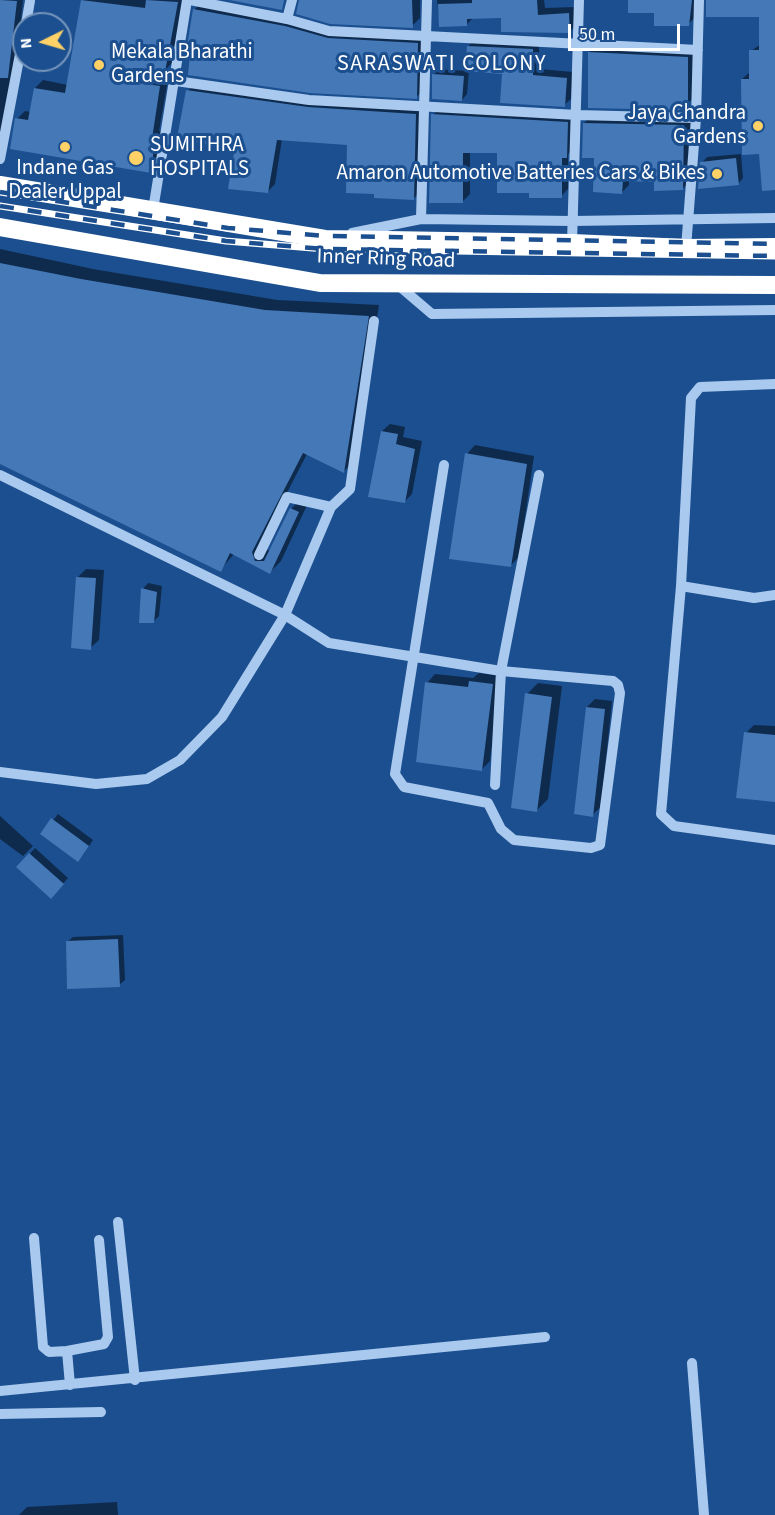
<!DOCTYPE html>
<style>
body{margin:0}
#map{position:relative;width:775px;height:1515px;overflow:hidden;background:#1b4f8f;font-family:"Source Sans 3",sans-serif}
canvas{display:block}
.north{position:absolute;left:12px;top:12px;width:60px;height:60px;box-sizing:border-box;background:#1b4f8f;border:2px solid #7695bc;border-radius:50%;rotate:265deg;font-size:16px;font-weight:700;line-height:24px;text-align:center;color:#fff}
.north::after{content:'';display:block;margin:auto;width:21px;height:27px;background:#ffd166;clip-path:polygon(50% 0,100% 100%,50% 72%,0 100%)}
.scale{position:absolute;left:568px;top:24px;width:112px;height:27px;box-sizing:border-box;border:3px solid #fff;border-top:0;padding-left:8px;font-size:18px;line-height:21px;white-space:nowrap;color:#fff;-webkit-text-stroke:4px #1b4f8f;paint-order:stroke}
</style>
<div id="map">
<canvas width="775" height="1515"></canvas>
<div class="north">N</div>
<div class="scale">50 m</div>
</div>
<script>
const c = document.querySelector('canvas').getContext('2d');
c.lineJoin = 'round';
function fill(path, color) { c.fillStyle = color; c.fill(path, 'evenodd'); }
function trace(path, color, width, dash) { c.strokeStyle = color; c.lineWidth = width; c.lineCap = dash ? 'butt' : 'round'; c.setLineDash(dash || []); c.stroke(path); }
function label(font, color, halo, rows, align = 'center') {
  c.font = font + ' "Source Sans 3",sans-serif'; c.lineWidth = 6; c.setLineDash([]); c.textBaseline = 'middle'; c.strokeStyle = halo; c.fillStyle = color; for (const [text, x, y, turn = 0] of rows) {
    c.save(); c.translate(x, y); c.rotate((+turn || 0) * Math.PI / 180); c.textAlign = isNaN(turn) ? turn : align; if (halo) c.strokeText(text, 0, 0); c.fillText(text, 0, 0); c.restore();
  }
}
fill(new Path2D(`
 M0,0H23L16,66L0,141Z
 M82,0H185L173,62L165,70L134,66L135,70L168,79L159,131L162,132L159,163L151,171L17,119L25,111L31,112L35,88L43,80L68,85Z
 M301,0H420V18L412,26Z
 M437,0H544L545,8L576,7V25L569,32L502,16L474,17L466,25H440Z
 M630,0H698L696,17L688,24Z
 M707,0H775V189L760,153L742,79L750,72L751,51L761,44V16Z
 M201,3L335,33L424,37L423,91L416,97L188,52L195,9Z
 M475,40L539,43V69L573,72L571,99L564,105L504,73L469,70L467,94L462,100L434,74L439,69L466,71L468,46Z
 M597,45L695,50V96L683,109L589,52Z
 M195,84L423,107L420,192L413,199L349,143L282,139L275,184L268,191L237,138L215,134L208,143L188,91Z
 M440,108L574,116L573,149L568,154V189L561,196L531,192L498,152H470V194L463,201L433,115Z
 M592,116L691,118L690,182L682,189L655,181L629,180V185L622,192L584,123Z
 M741,154L743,178L738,184L702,163L707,157Z
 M0,249L93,269L277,300L379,305L355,460L344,471L307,454L263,539L264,549L271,551L291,509L302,498L309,501L281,561L270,572L234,554L220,570L0,462Z
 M390,424L405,427L403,437L422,441L412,494L405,501L382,431Z
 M475,445L534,456L519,557L510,566L467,454Z
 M86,569L104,570L99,640L90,648L78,577Z
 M148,583L162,586L159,616L154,621L143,589Z
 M479,673L500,676L490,761L482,769L427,683L435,674L473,678Z
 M538,683L562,686L548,799L537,810L527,694Z
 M595,699L612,701L601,807L592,815L587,707Z
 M754,725L775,726V801L746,733Z
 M58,814L93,840L83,855L42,834Z
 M0,816L33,846L23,856L0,839Z
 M35,848L68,878L51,897L18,867Z
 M123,935L125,980L119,985L67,942L73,937Z
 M117,1502L118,1515H19L27,1507Z`), '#0007');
fill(new Path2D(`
 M0,0L17,1L8,78H0Z
 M81,0L145,8L146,0L178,2L165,72L134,68L127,73V78L132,82L160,86L152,139H155L151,173L10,149L15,118L28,120L34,88L65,93Z
 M229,0H284L282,10Z
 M299,0H412L413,28L330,24L296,14Z
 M472,0H537L538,15L569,13L570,33L501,32V18L467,19V26L439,27L438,4L472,3Z
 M628,0H692L689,26H654V13H628Z
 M706,0H775V190L762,191L759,154L742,155L741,79H749V50H759V17H706Z
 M193,9L285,26L328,38L418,43L417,99L310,93L188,75L190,54L186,53Z
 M467,46L533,49V75L567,78L565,107L500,103L502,74L465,71Z
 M588,52L688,57V105H684V110L588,108Z
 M432,74L464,76L462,101L432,99Z
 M186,90L308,107L416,114L414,200L374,198V194L346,193L347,145L277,140L268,193L228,189L236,140L210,135L208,145L177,138Z
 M431,114L568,122L567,158H562V198H529V193H497V153H463V203H429Z
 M583,123L684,125L683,190L654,191V182L623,181L622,194L593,192L594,158H582Z
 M736,158L739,185L698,189L700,162Z
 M0,263L81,279L265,310L369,316L344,473L303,453L252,552L255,561H264L290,508L299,512L270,574L230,553L221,572L0,464Z
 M381,431L398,434L396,444L415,449L405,503L368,497Z
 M465,453L527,464L511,567L449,559Z
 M76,577L96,578L91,650L71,648Z
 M141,588L157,592L154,623H139Z
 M469,681L493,684L482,771L416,762L425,682L468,687Z
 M525,693L552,697L537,812L511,808Z
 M586,707L605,709L593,817L574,814Z
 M744,732L775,735V802L736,798Z
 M51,818L89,846L78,862L40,834Z
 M29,853L64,884L51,899L16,867Z
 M118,939L120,987L67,989L66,941Z`), '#4478b7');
trace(new Path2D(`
 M190,0L287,19L329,31L698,50
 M287,19L292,0
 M26,24L30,1
 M134,75L309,100L577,115L696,118
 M0,159L24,33
 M153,210L187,0
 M421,219L427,0
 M352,233L421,219L572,221L775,218
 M572,243L579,0
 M686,248L696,118L699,0
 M398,285L432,314L775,310
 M775,384L700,387L691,398L681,586L754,598L775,595
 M0,475L285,615L329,643L501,671L613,681L618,685L620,693L600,845L591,848L514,840L501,829L488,803L404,787L395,774L444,465
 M259,555L287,497L331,507
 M681,586L661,814L674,826L775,840
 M0,772L96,784L147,779L180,760L222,717L285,615L331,507L350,489L374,321
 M495,785L501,671L539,475
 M118,1222L135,1380
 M34,1238L43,1347L49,1352L67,1351L70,1385
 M67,1351L104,1344L108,1337L99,1240
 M692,1363L704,1515
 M0,1391L545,1337
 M0,1414L101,1412`), '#a9c9ee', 10);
trace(new Path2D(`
 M0,185L325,239L572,243L686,248L775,247
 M0,227L320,283L775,285`), '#fff', 18);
const rail = new Path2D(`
 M0,192L228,228L326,236L775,244
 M0,206L226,241L325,249L775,256`);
trace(rail, '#fff', 7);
trace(rail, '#1b4f8f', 4.5, [14]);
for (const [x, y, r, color] of [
 [99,65,6,"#ffd166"],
 [758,126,6,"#ffd166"],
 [65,147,6,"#ffd166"],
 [136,158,8,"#ffd166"],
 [717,174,6,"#ffd166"]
]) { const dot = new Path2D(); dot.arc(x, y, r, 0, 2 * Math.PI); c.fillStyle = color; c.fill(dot); trace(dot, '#1b4f8f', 2); }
label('21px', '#fff', '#1b4f8f', [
 ["Mekala Bharathi",111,53],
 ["Gardens",111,77],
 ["Jaya Chandra",746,114,"right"],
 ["Gardens",746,138,"right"],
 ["SUMITHRA",150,146],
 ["HOSPITALS",150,170],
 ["Indane Gas",65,169,"center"],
 ["Dealer Uppal",65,193,"center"],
 ["Amaron Automotive Batteries Cars & Bikes",705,174,"right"]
], 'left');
label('21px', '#fff', '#1b4f8f', [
 ["Inner Ring Road",386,260,2]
]);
c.letterSpacing = '1.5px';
label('22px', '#fff', '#1b4f8f', [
 ["SARASWATI COLONY",442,65]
]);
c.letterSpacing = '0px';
</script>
